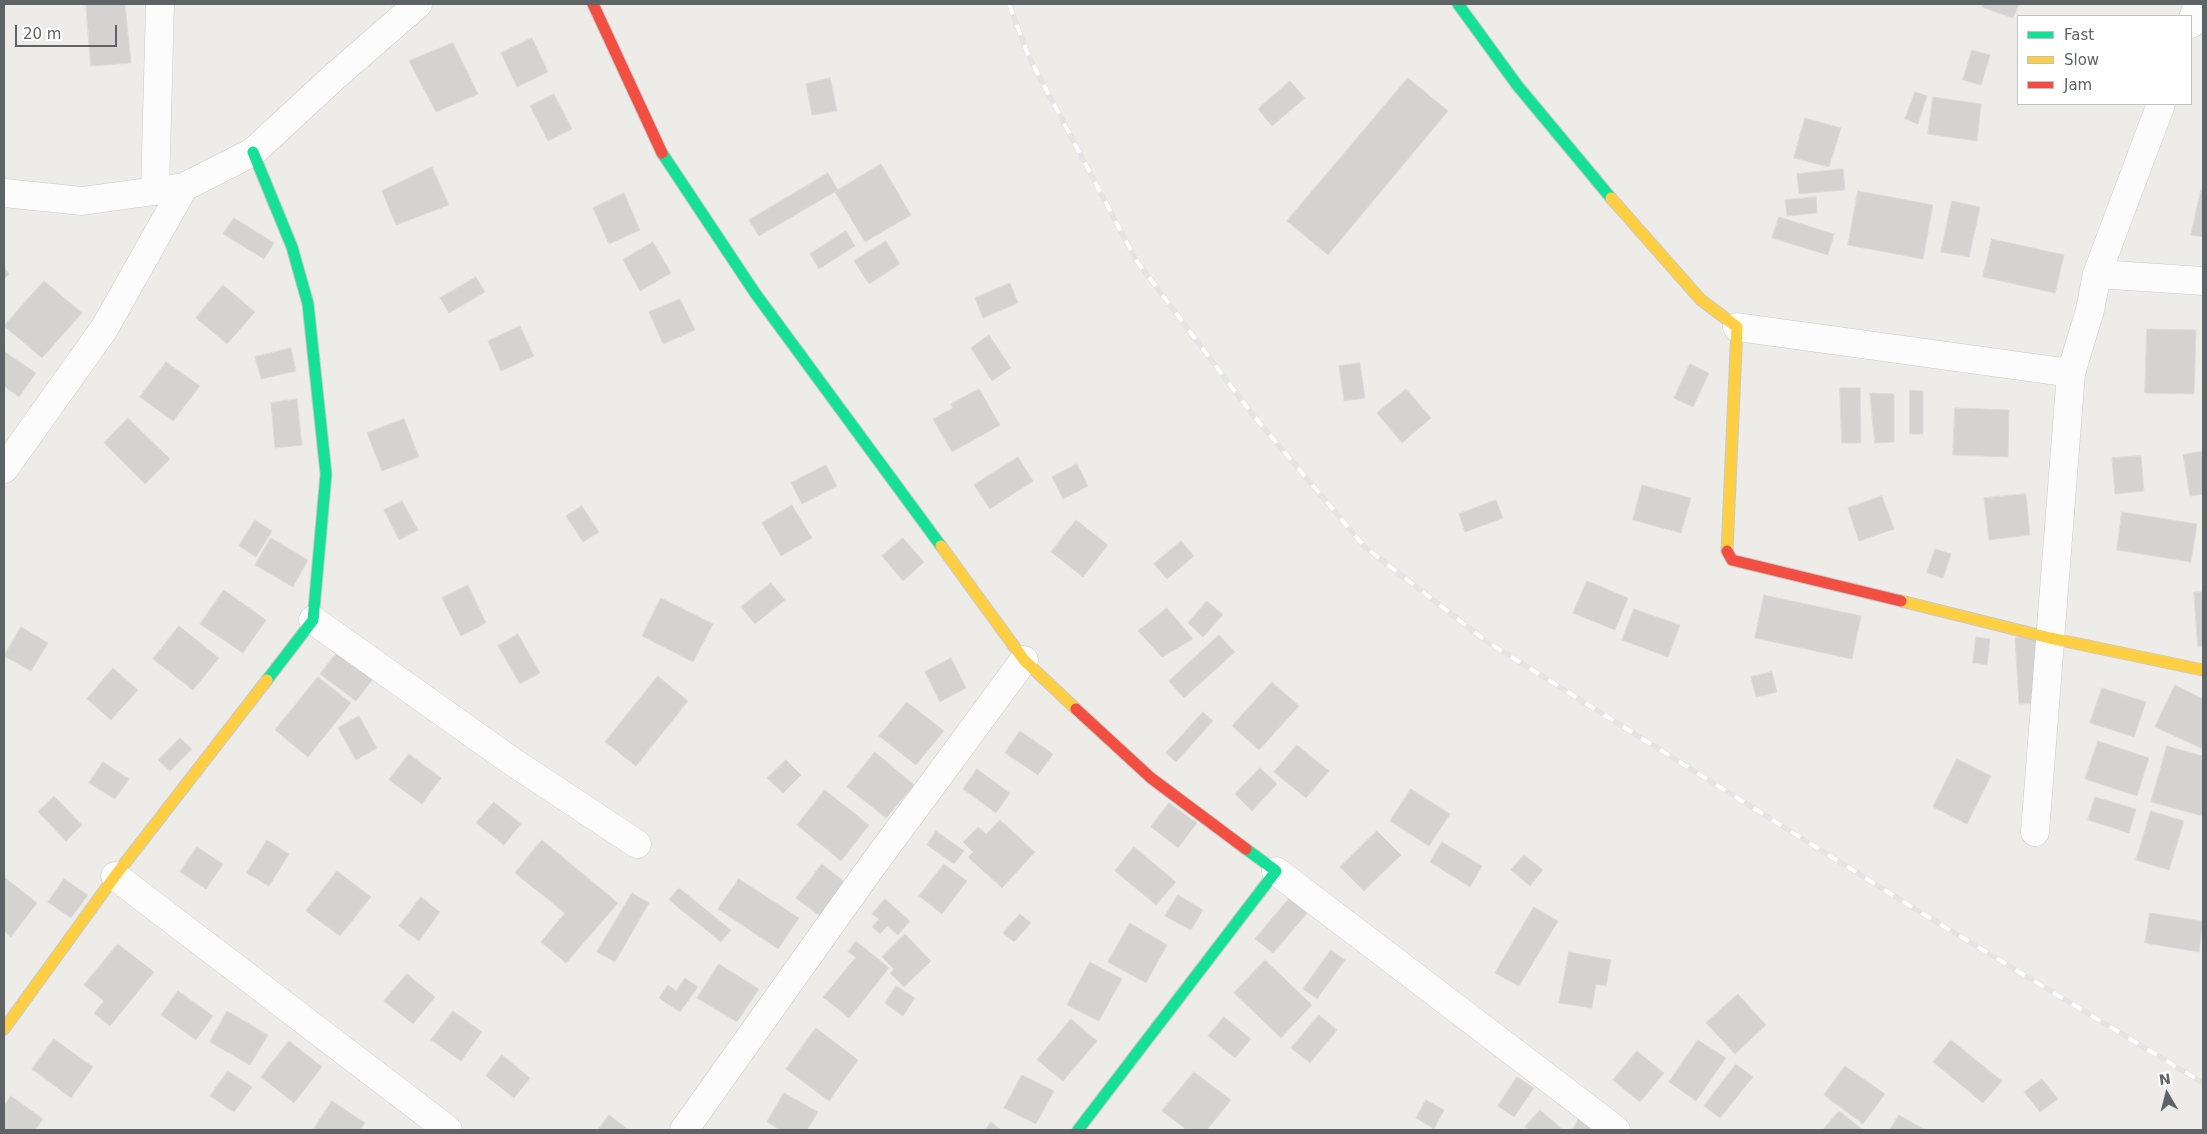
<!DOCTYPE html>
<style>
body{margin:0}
#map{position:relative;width:2207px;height:1134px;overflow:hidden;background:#eeece9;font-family:"DejaVu Sans",sans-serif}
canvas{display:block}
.frame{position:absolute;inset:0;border:5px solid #5e6366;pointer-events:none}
.legend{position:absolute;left:2017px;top:15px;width:175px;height:90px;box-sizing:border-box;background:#fff;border:1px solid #bfc1c2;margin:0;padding:6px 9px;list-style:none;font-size:15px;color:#5e6366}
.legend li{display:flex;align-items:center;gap:10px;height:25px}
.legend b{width:25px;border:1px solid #bfc1c2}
.north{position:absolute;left:2142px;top:1069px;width:50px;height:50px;-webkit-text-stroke:4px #fff;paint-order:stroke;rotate:352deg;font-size:14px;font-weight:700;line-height:20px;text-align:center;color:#5e6366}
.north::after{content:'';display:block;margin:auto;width:18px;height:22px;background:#5e6366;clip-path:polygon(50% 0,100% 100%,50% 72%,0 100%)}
.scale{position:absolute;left:15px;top:25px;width:102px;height:22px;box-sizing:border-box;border:2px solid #5e6366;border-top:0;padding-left:6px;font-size:15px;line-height:18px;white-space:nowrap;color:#5e6366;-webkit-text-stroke:4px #fff;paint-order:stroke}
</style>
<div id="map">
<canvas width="2207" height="1134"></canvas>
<div class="frame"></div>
<ul class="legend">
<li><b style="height:6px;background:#16e098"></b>Fast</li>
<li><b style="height:6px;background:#ffcf43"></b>Slow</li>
<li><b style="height:6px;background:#f24e42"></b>Jam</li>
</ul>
<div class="north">N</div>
<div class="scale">20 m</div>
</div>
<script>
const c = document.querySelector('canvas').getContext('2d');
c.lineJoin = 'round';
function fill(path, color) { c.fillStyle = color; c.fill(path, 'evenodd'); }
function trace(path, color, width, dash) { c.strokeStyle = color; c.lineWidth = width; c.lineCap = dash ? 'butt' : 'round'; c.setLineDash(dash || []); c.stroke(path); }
const building = new Path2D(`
 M86,4H125L131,63L91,66Z
 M1983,4H2019L2013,18L1982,7Z
 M532,38L548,72L517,87L501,53Z
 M453,43L478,94L436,112L409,61Z
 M1972,50L1990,55L1981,85L1963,80Z
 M830,78L837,111L812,115L806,84Z
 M1408,78L1448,111L1328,255L1287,221Z
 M1290,81L1305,98L1272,126L1258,109Z
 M1915,92L1927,96L1918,124L1905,119Z
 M554,94L572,129L548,141L530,106Z
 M1933,97L1981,104L1977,141L1928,134Z
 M1805,118L1841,128L1829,167L1794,158Z
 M881,164L911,215L865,242L835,192Z
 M432,167L449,205L396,225L382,191Z
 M1843,169L1845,190L1799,194L1797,174Z
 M828,173L838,190L759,236L749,220Z
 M2201,190H2203V237L2191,235Z
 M1858,191L1933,205L1923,259L1848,245Z
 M624,193L640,230L609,244L593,208Z
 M1816,197L1817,213L1787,216L1785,200Z
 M1952,201L1980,207L1969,257L1941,252Z
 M1779,217L1834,234L1828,255L1772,238Z
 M234,218L274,243L264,259L223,234Z
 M846,231L855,246L819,269L810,254Z
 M1992,239L2064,255L2055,293L1983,277Z
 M886,241L900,264L869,284L854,261Z
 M653,242L671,273L640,291L623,260Z
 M4,267L9,274L4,279Z
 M476,277L485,292L449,313L440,298Z
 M44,281L82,313L42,358L4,326Z
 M1010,283L1018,303L983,318L975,298Z
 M223,285L255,312L227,344L196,318Z
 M680,299L695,330L663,344L649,312Z
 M520,326L534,356L501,371L488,341Z
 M2147,329L2196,330L2194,394L2145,393Z
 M989,335L1011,368L992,381L971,348Z
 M291,348L296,371L261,379L255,357Z
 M5,352L36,373L19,397L4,386Z
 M166,362L200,386L173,421L140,397Z
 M1360,363L1365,398L1344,401L1339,366Z
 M1690,364L1709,373L1693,407L1674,398Z
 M1840,388H1860L1861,443H1842Z
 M979,389L1000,425L952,452L933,419L953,408L951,404Z
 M1406,389L1431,418L1402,443L1377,413Z
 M1910,390L1923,391V434H1910Z
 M1870,393L1894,394V442L1875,443Z
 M297,399L302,445L275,448L271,403Z
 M1955,408L2009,410L2008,457L1953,455Z
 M128,418L170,459L145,484L104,443Z
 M404,419L419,457L382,471L367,433Z
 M2203,451V494L2190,496L2183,455Z
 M2141,456L2144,491L2115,494L2112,458Z
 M1018,457L1033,481L990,509L974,485Z
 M1077,464L1088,486L1063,499L1052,477Z
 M826,465L837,486L802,504L791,483Z
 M1642,485L1691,498L1681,533L1633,520Z
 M2026,494L2030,535L1989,540L1984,498Z
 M1882,496L1894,529L1859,541L1848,508Z
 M1496,500L1503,518L1465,532L1459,514Z
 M402,501L418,530L399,540L384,510Z
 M792,505L812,538L781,556L762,523Z
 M582,506L599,532L583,542L566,516Z
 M2122,512L2197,524L2191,562L2117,550Z
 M255,520L272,531L256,557L239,546Z
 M1076,520L1108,545L1083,577L1051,552Z
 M271,538L308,560L293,587L255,565Z
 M903,538L924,562L903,581L882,556Z
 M1181,541L1194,556L1167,579L1154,564Z
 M1935,549L1951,554L1943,578L1927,573Z
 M1587,581L1628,598L1615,630L1573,613Z
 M771,583L785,600L755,624L741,607Z
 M468,585L486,623L461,636L442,598Z
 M224,590L266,620L243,653L200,624Z
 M2194,592H2203V646H2198Z
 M1764,595L1861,616L1852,659L1755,638Z
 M661,598L713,624L693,662L642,636Z
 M1207,601L1223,615L1203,637L1188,623Z
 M1167,608L1193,639L1162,657L1138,631Z
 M1634,609L1680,625L1668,657L1622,640Z
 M179,626L219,658L193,690L153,659Z
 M21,627L48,643L31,671L4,656Z
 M518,634L540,673L520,684L498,646Z
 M1219,635L1235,652L1184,698L1169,681Z
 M2040,636L2044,703L2019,704L2015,638Z
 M1976,637L1990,639L1987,665L1973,663Z
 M339,650L374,678L356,701L320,674Z
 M951,658L966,688L940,702L925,672Z
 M113,668L138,690L111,720L87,699Z
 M1772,672L1777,692L1756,697L1751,677Z
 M658,676L688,701L636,766L605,742Z
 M318,677L351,703L308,757L275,730Z
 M1272,682L1299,706L1259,750L1232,726Z
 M2175,685L2203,699V749L2155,727Z
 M2102,688L2146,702L2134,737L2090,723Z
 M907,702L944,731L916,765L879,736Z
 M1203,712L1213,721L1176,762L1166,753Z
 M359,716L377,748L356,760L338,728Z
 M1020,731L1053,754L1038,775L1005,753Z
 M180,738L192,749L170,771L158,760Z
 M2098,741L2149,758L2137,796L2085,779Z
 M1297,745L1329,771L1306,798L1274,772Z
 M2167,746L2203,756V816L2151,802Z
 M875,752L914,785L886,818L847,787Z
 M409,754L441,778L422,804L389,780Z
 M1957,759L1991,776L1967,824L1933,807Z
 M786,760L801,775L783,793L767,778Z
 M103,762L129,779L115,799L89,783Z
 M1260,768L1277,784L1252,811L1235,794Z
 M977,769L1010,793L996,813L963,789Z
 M1411,789L1450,814L1429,846L1390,821Z
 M825,790L869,825L841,861L797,825Z
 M54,796L82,825L66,841L38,812Z
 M2095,797L2136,809L2129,833L2088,820Z
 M494,802L521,824L504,845L476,823Z
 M1169,803L1197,823L1178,848L1151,827Z
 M2151,811L2184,821L2169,870L2136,860Z
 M1000,820L1035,852L1002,888L968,857L973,852L963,842L978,827L986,834Z
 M936,831L964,851L954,864L927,845Z
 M1377,831L1401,855L1364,891L1340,867Z
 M267,840L289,854L269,886L247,873Z
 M542,840L618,903L566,963L541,942L565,913L515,873Z
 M1442,842L1482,866L1470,887L1430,862Z
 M197,847L223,864L206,889L180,872Z
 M1134,847L1176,882L1156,905L1115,871Z
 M1524,855L1543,870L1530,886L1511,870Z
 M822,864L846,883L820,916L796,898Z
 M944,864L967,881L942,914L919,896Z
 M337,871L371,897L340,936L306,911Z
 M4,877L37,903L11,937L4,931Z
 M64,879L88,895L71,918L48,902Z
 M739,879L799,918L778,949L718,909Z
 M679,888L731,930L721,942L669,900Z
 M632,893L649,903L615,962L597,952Z
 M1178,895L1203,910L1191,930L1165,916Z
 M1291,896L1309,911L1273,953L1255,939Z
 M421,897L440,912L419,941L399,926Z
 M885,899L910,921L898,935L887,926L880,934L872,927L879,919L872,914Z
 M1534,907L1558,921L1519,986L1495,973Z
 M2150,913L2203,921L2199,952L2145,943Z
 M1020,914L1031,923L1014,942L1003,933Z
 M1130,923L1167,945L1146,983L1108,962Z
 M905,934L931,961L904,987L890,973L894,969L882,957Z
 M856,941L889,968L849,1018L823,997L856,957L848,952Z
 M118,944L154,972L110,1026L94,1013L104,1001L84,985Z
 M1331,950L1345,960L1317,999L1303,989Z
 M1569,952L1611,960L1606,986L1596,984L1592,1008L1559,1003Z
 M1265,960L1312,1005L1281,1038L1234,993Z
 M1090,962L1122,979L1099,1021L1067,1005Z
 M719,964L759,989L737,1022L697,998Z
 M407,974L435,997L413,1024L384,1001Z
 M685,978L698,987L680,1012L659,998L668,985L676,991Z
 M896,986L915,998L903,1016L885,1003Z
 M178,991L213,1016L196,1040L161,1015Z
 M1738,994L1766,1025L1735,1054L1706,1023Z
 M227,1011L268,1035L250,1065L210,1042Z
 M453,1011L482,1032L461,1061L431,1040Z
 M1319,1015L1337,1030L1310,1063L1291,1048Z
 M1224,1017L1251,1039L1235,1058L1208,1036Z
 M1071,1019L1097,1041L1063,1081L1037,1060Z
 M816,1028L858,1060L829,1101L786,1069Z
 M54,1039L93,1067L71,1098L32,1069Z
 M1698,1040L1726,1058L1696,1101L1669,1082Z
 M1951,1040L2002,1081L1983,1103L1933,1062Z
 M289,1041L322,1067L294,1103L261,1077Z
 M1637,1051L1664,1073L1640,1102L1613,1080Z
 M502,1055L530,1078L514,1098L486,1076Z
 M1736,1064L1753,1077L1720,1118L1704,1106Z
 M1845,1066L1885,1094L1863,1124L1824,1095Z
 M228,1071L252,1087L234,1112L210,1096Z
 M1194,1072L1231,1100L1207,1130H1187L1162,1111Z
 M1022,1075L1054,1091L1036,1124L1004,1108Z
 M1517,1077L1534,1088L1514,1117L1498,1106Z
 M2042,1079L2058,1099L2040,1112L2024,1092Z
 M784,1093L818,1112L807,1130H780L767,1122Z
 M11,1096L43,1119L35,1130H4V1106Z
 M1426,1100L1444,1110L1434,1129L1416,1118Z
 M332,1101L365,1123L360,1130H313Z
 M1540,1110L1562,1129L1561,1130H1529L1525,1127Z
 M1839,1111L1863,1130H1823Z
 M1582,1114L1609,1130H1572Z
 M609,1115L629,1130H598Z
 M1899,1115L1925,1130H1890Z
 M991,1122L1001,1130H985Z`);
fill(building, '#d5d3d2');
trace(building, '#dddbd8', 1);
const street = new Path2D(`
 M2191,24L2198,4
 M155,191L160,4
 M4,193L82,201L184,187L253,152L334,77L418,4
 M2097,274L2203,281
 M1737,327L2071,373L2035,832
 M2071,373L2090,310L2097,274L2161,104
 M4,469L104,329L184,187
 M313,620L510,760L637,844
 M1276,871L1616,1130
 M115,876L448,1130
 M684,1130L867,873L1024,660`);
const fast = new Path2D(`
 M1458,4L1517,85L1611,198
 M253,152L292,247L308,304L326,474L313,620L267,680
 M662,153L755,293L941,546
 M1078,1130L1276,871L1246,849`);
const slow = new Path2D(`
 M1611,198L1701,300L1737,327L1727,551
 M941,546L1024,660L1076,709
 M1901,601L2050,638L2203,670
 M4,1029L115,876L267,680`);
const jam = new Path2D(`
 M593,4L662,153
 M1727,551L1732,560L1901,601
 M1076,709L1151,778L1246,849`);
trace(street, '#cacac9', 29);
trace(fast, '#c8c9c8', 13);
trace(slow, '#c8c9c8', 13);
trace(jam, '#c8c9c8', 13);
trace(street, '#fcfcfc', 28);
trace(fast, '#16e098', 11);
trace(slow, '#ffcf43', 11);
trace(jam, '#f24e42', 11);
const rail = new Path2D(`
 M1009,4L1028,55L1136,260L1252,414L1365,547L1486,641L1915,909L2203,1083`);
trace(rail, '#e3e4e3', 5.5);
trace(rail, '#fff', 4, [11]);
</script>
